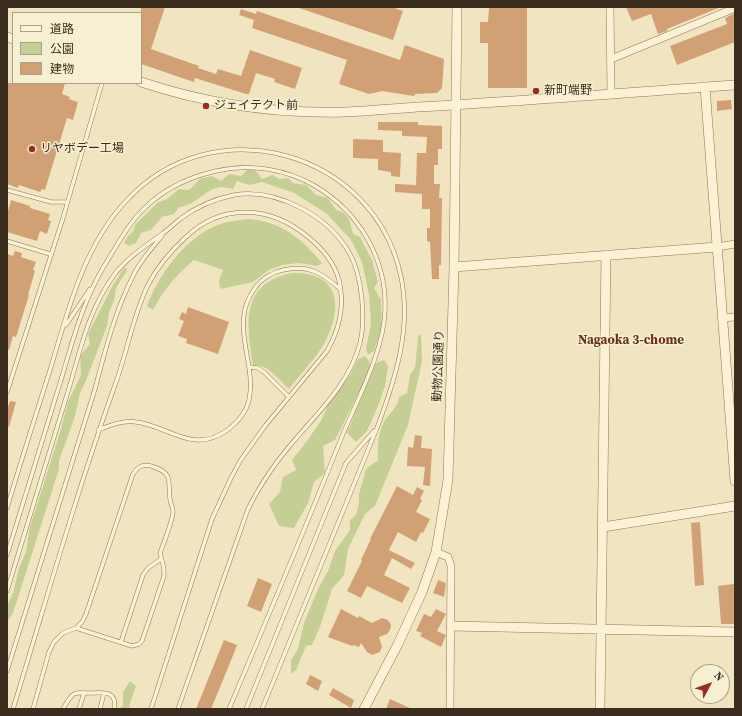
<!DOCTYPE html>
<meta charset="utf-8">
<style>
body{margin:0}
#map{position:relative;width:742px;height:716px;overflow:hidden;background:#f1e5c1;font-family:"Source Serif 4","Noto Sans JP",serif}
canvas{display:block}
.frame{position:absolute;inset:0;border:8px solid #3a2d1d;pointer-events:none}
.legend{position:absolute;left:12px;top:12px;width:130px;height:72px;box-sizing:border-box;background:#f7efd2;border:1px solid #aba18a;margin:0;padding:5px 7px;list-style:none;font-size:12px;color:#3a2d1d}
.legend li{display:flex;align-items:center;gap:8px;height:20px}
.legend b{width:20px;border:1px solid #aba18a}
.north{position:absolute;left:690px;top:664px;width:40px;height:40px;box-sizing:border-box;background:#f7efd2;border:1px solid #aba18a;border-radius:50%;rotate:49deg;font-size:11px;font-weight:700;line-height:16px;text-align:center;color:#3a2d1d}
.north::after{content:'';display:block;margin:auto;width:14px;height:18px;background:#9e2a24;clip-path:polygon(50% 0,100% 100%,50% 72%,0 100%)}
</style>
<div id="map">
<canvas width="742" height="716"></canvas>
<div class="frame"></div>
<ul class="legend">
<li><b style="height:5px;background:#fbf2d5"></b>道路</li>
<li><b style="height:11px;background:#c5cf95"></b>公園</li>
<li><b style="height:11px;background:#d1a175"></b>建物</li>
</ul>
<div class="north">N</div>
</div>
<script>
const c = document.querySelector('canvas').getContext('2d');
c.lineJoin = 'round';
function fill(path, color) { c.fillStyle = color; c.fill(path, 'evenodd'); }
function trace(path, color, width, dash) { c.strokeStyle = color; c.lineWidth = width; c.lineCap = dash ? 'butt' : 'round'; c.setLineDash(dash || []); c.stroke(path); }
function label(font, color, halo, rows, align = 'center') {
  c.font = font + ' "Source Serif 4","Noto Sans JP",serif'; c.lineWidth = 3; c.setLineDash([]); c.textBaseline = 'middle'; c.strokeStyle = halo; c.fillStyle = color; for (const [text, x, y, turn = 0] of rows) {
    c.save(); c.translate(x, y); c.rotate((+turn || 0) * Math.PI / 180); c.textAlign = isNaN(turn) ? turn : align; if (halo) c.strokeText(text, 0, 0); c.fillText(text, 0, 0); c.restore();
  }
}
fill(new Path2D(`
 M247,170H255L262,179L273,175L279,179L288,178L293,183L306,185L316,195L328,198L336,210L343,212L349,219L353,234L360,237L372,260L378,282L374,288L381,300L382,327L374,351L368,355L366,348L371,324L369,295L362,262L351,240L326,213L294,193L262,182L249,185L237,181L233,189C229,188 224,187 220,187C204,190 195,206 179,207L174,214L162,217L151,230L141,233L136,243L129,246L124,243L128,236L133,232L135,225L157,203L167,199L179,189L189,190L200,179L212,176L221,181L229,174L241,176Z
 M249,219C282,222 301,238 322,263L317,266L299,263L282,265L269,270L253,282L220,289L219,281L223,270L194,260C176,275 164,289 153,310L147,306C158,276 183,241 213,227C224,222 236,220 249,219Z
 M124,268L128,269L116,288L114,301L109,312L107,326L87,378L80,393L75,416L59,461V469L13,613L7,622V606L13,593L19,568L26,552L29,530L61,429L68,402L81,375L80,356L90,344L88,334L113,285Z
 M292,273C338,271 344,305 326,340C317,358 301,373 289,389C279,380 268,364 253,365C247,324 239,284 292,273Z
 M421,334L422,361L408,425L375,506L365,514L348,549L344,575L332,589L321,624L312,645L306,646L296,670L291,674V660L298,649L304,623L318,589L328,571L335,551L350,530V520L356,515L359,503V494L366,469L378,460C377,448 378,433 384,422C389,413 398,408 399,397L407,393L410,375L415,368L418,336Z
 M365,356L369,361L370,366L372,367L378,362L384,360L388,366L385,386L379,404L367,431L356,442L347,433L355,414L359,392L335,440L323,446L325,473L314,482L308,503L294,528L279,526L269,504L280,492L283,477L296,470L292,460L307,441L322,419L334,391L350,375L358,359Z
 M130,681L136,686L129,706L131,709H120L123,705V692Z`), '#c5cf95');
fill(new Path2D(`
 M141,7H165L151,49L199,66L198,68L216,74L218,69L241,76L250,50L302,68L295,89L274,82L275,79L256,73L249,94H246L195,78L194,82L141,64Z
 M299,7H392L403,11L393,40L299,8Z
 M489,7H527V88H488V43H480V22H488Z
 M626,7H721L667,29V31L658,34L651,14L632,21Z
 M241,9L256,14L257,11L400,60L405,45L444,59L442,88L437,93L415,94L414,96L382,91L369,94L339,84L347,60L252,28L254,20L239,15Z
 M735,13V42L677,65L670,46L727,24L725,18Z
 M7,83H65L62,94L70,97L69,99L78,102L73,120L67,118L45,190L42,189L40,192L19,185L18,188L7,184Z
 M731,100L732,109L717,111V101Z
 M378,122H418V125L442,126V149H438V165H434V184H440L439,198H442L441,265H439V279H432L430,242L427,241V228H430V209H422V194L395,192V184L416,185L417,153H426L427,137L402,136V131L378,130Z
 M353,139L383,140V152L401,153L400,177L391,176V172L378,170V159L353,158Z
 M11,200L30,206V208L50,214L48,220L51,221L47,234L40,231L37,241L7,232V215Z
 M15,251L22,253L21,257L36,262L33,270L35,271L28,295H29L16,337L13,336L9,350L7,349V254L13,256Z
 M188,307L229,322L218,354L186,343L187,339L178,336L184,321L179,319L182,312L186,314Z
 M10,401L16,402L9,427L7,426V410Z
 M415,435L422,436L421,448L432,449L430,486L423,485L425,467L407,466L408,447L413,448Z
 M397,486L413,495L417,487L424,491L420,499L422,500L416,512L430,519L423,533L421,532L416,542L398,532L389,550L415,563L411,569L392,558L384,575L410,588L402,603L367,586L361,598L347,591L362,561L361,560L371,539H370Z
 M700,522L704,585L695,586L691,523Z
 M258,578L272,584L261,612L247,606Z
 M438,580L446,583L444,597L433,593Z
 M734,584L735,624H721L718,586Z
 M341,609L358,618L359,616L372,623L382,618L388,620L391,625L390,630L387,634L379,637L382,647L380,652L372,655L367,652L361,643L359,647L353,645L352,646L328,637Z
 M436,609L446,614L437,631L446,635L441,647L420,636L422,633L416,631L424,614L431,617Z
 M224,640L237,645L232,658L211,709H196Z
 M310,675L322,681L318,691L306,684Z
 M333,688L354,700L351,708L329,695Z
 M390,699L412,709H386Z`), '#d1a175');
const service = new Path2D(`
 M7,190L51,202H66
 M7,241L50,254
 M66,325L90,289
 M249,367L258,368L264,372L289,397
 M7,392L63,218L102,83
 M98,430C111,425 123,420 136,422C169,426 192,454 226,431C237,423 246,413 249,400C257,361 228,324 255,288C261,279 273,272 283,270C308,264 322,273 340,289
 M7,508C21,461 36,414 51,367C68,310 84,245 127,200C214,106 375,151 401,277C412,329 395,380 377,428L262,709
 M7,555C23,502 40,449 56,396C68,359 77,318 95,283C100,272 106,263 112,253C120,240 128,226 138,215C159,191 185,178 216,171C250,163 286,169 315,186C359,212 387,259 385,310C384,350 359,396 343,434C306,526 268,617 229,709
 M7,591C27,526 47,462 66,398C80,354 86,314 114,275C127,258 145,246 162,234C169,229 174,224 180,219C196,207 214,199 234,195C277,188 329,216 350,254C362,276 366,319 360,343C349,386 314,416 288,448C272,467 259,487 248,509L178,709
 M121,642L143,575L148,568L161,559
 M7,671L95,389C105,351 115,311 133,276C140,261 151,249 162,236
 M13,709C46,601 77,491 115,385C127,353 133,315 148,285C157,267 171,251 186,237C223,202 271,206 308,237C323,249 334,262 339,280C345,305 339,330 327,351L265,426L240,461L231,478L212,519L151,709
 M33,709L49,652L54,642L63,633L76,628L132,646L139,644L142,641L164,576C165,565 162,563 160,553C163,545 174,517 173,511C173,507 170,503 170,499C167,484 175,474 154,467C144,463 138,466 133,474L86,614L82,622L76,628
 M63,709C66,704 69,697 74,694C78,692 85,693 90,693C103,693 118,690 114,709
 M79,709L84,693
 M100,709L104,693
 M246,709L346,463L374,431`);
const minor = new Path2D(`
 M610,7L611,93
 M611,59L735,8
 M717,247L735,244
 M722,318L735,317
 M436,552L448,557L451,566L450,709`);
const tertiary = new Path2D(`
 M7,37L13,39
 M141,82C207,104 277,114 346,112C376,111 406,107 437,106C536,100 636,92 735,85
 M705,87L735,481
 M454,267L717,247
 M603,527L735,506
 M451,626L735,632
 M364,709L398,644L422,592L436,552L448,480L454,267L457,7
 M600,709L606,255`);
trace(service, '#8b7658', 4.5);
trace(minor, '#8b7658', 8);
trace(tertiary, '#8b7658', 10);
trace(service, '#fbf2d5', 3.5);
trace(minor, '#fbf2d5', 7);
trace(tertiary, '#fbf2d5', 9);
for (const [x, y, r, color] of [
 [536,91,4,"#9e2a24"],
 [206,106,4,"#9e2a24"],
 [32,149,4,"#9e2a24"]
]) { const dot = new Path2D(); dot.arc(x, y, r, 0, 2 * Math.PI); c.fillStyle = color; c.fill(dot); trace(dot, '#f7efd2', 1.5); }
label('12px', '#3a2d1d', '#f7efd2', [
 ["新町端野",544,91],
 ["ジェイテクト前",214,106],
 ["リヤボデー工場",40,149]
], 'left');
label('12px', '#3a2d1d', '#f7efd2', [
 ["動物公園通り",439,366,-88]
]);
label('bold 13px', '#692f1a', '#f7efd2', [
 ["Nagaoka 3-chome",631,341]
]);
</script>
